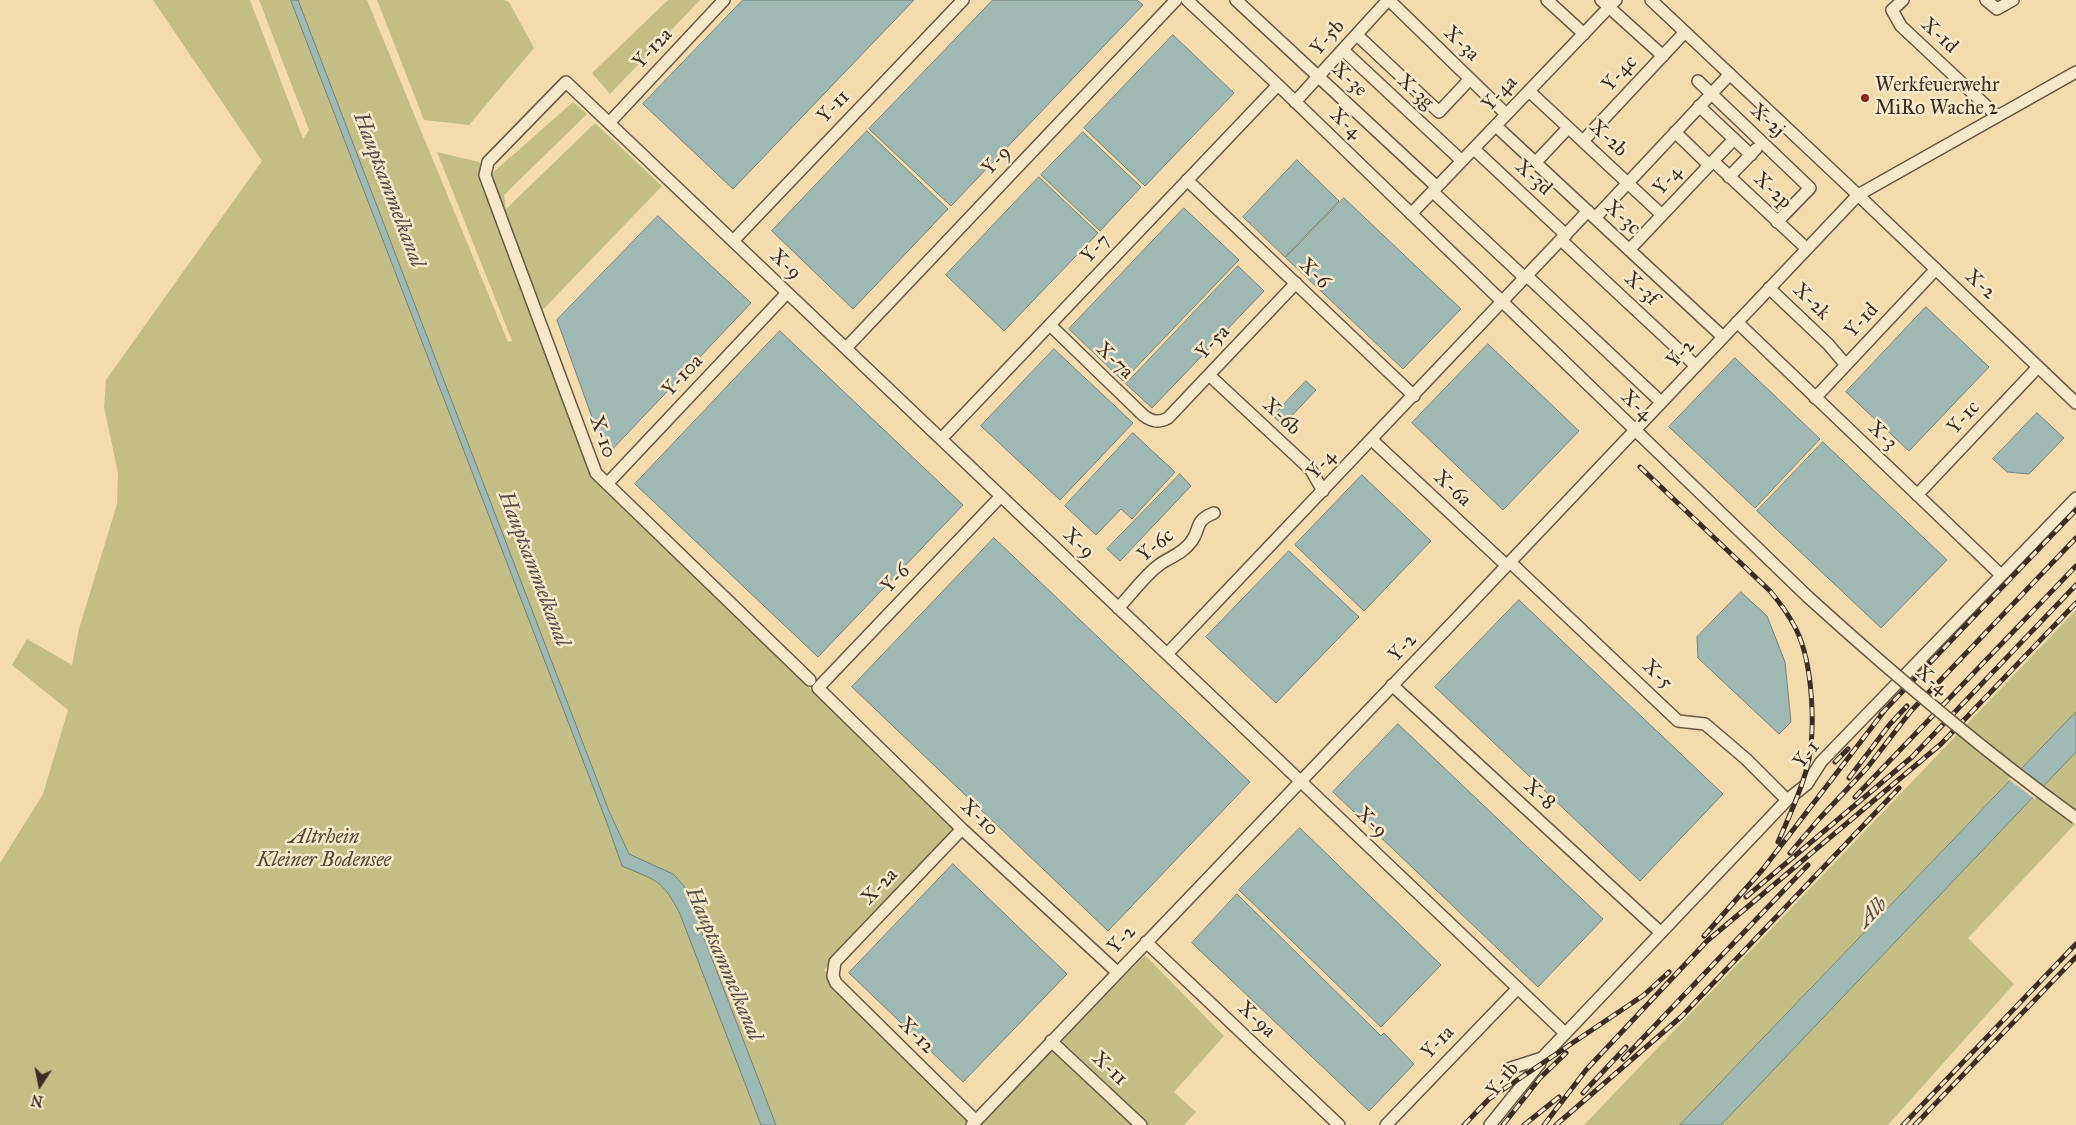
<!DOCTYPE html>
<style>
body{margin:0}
#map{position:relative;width:2076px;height:1125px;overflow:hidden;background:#f4dbae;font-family:"IM FELL Great Primer",serif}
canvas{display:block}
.north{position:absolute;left:15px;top:1060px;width:50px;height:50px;-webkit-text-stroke:4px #f8e8ca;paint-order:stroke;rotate:191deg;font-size:14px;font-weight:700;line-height:20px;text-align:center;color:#3c2c23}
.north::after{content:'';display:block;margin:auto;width:18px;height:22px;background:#3c2c23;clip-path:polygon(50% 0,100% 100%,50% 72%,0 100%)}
</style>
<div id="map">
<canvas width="2076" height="1125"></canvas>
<div class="north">N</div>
</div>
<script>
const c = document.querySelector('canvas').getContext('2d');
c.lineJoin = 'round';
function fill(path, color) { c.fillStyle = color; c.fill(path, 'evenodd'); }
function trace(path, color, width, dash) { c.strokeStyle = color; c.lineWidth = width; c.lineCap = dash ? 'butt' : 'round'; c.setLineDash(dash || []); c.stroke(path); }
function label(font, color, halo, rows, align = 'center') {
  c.font = font + ' "IM FELL Great Primer",serif'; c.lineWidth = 5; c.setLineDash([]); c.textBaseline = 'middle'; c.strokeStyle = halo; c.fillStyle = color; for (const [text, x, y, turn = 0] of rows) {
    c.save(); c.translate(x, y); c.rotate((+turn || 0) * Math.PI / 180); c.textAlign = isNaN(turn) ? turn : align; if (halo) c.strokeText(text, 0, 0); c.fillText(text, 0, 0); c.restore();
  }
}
fill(new Path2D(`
 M153,0H250L303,139L309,130L259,0H291L623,864L656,881L675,897L761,1125H0V863L43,794L68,710L12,665L27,639L72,665L79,629L117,504L118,473L104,407L106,380L262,161Z
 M298,0H367L508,342L512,341L437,152L479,162L489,176L573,102L587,114L504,195L506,209L595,123L662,186L534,319L591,477L955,829L824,970L979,1124L1145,955L1224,1036L1174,1092L1196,1112L1184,1125H776L684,886L629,854L609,811Z
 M377,0H504L509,2L534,48L469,125L424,120Z
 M668,0H700L610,94L592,73Z
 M2076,610V712L1680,1125H1584Z
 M2076,752V823L1968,938L2014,984L1888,1125H1721Z`), '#c2be86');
const water = new Path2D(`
 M291,0H298L609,811L629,854L673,874L684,886L776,1125H761L680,914C662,879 657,881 622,866L607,823Z
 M743,0H914L733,189L643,104Z
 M993,0H1137L1143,5L951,206L869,129Z
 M1173,35L1234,93L1145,186L1084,128Z
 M867,131L948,209L853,309L772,231Z
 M1083,132L1141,187L1100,231L1041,175Z
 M1297,160L1339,201L1285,257L1243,217Z
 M1039,177L1098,233L1004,331L946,275Z
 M1344,198L1461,309L1403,369L1286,258Z
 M1184,208L1239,260L1123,381L1069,329Z
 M658,216L751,303L606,456L557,320Z
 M1238,266L1264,291L1152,408L1126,384Z
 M1926,307L1989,367L1909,451L1846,392Z
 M780,331L963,505L818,657L635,484Z
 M1488,344L1579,431L1503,510L1412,423Z
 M1054,349L1133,423L1060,500L981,426Z
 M1735,358L1820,439L1755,508L1669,427Z
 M1306,381L1316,390L1283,425L1273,416Z
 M2037,413L2064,438L2029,474L2007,472L1993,459Z
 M1133,433L1175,472L1132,519L1121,509L1096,535L1065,506Z
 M1823,442L1947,560L1881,628L1757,511Z
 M1180,474L1191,486L1120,561L1107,549Z
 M1362,475L1431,541L1364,611L1295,545Z
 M994,538L1250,782L1108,931L852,687Z
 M1289,551L1359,617L1276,703L1206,637Z
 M1741,592L1767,616L1785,662L1791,722L1779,734L1698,658L1697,637Z
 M1519,600L1723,794L1640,881L1435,687Z
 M2076,712V752L1721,1125H1680Z
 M1398,724L1603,919L1538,987L1333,792Z
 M1300,828L1441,965L1381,1027L1239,890Z
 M953,864L1067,974L963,1082L849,973Z
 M1237,894L1381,1036L1384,1033L1414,1064L1369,1111L1192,943Z`);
fill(water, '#9eb9b3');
trace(water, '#778179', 1);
fill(new Path2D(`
 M2018,769L2044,789L2035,799L2008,779Z`), '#f4dbae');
const street = new Path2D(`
 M1187,0L1278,85L1808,597
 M1236,0L1437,187
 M1389,0L1506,114
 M1547,0L1584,34
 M1601,0L1663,56
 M1903,0L1892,10L1901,26L1997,116
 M1986,0L1997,9L2013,0
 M1357,35L1439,112L1470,79
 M1343,50L1462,161
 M2076,72L1858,195L2076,403
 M1698,81L1810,188L1777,222
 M1529,91L1662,215
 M1295,102L1388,0
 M1699,106L1751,155
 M609,123L724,0
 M1496,126L1723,337
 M1675,132L1709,165
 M1583,141L1685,32
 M1474,149L1566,235
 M1713,161L1807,249
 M1535,163L1568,128
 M1729,177L1756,149
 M1187,180L1414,396
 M1433,192L1525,278
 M1411,214L1616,0
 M1595,218L1730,74
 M1561,240L1696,366
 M733,241L963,0
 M1629,250L1734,139
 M1527,276L1661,402
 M1769,288L1828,344L1846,365
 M1737,322L2001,575
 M1050,325L1143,415C1152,422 1159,423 1168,418L1296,283
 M846,348L1176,0
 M1209,375L1311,470L1323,491
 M1815,398L1936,269
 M942,438L1278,85
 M1372,440L1506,565
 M607,484L787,293
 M1917,495L2038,367
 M1001,496L818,688L962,829L1117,972
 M1510,562L1678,721L1705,724L1746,759L1787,800
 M1118,608C1131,595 1145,575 1159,565C1170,557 1182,554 1191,542C1201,530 1193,521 1214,513
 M1167,654L1588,211
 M810,680L596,473L485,175L488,162L566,82L1565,1033
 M1392,685L1660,932
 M962,829L835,962L833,976L836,983L975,1120
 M1146,942L1339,1125
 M1051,1041L1141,1125
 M1508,1069L1542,1058L1787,800L1807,784L1821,762L2076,498
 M972,1125L1456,619L1858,195L1651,0
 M1386,1125L1518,988
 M1490,1125L1540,1063L1542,1058`);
trace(street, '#6a5846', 14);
trace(street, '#f8e8ca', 11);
const rail = new Path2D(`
 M1640,467L1770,591C1780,603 1789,615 1796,629C1813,663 1817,735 1806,771C1799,796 1788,819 1778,842
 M1881,714L2076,510
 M1835,762L1848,749
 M1849,778L1890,724L1907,706
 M1855,797L2076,566
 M1790,853L1819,819L1867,768L1911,711L2076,538
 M1746,897L1912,757L2076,585
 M1704,936L1763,869L1885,710
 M1623,1059L1808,865
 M1583,1093L1626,1047
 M1464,1125L1489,1099L1644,995L1669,972
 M1503,1125L1540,1078L1566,1053
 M1524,1125L1559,1097
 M1544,1125L1586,1070L1707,941L1941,744L2076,603
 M1556,1125L1682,1016L1899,788
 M1903,1125L2076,944
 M1915,1125L2076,957`);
trace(rail, '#3c2c23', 5);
trace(rail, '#f8e8ca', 3, [9]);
const streetBridge = new Path2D(`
 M1808,597C1894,675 1982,750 2076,818`);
trace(streetBridge, '#6a5846', 14, []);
trace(streetBridge, '#f8e8ca', 11);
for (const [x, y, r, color] of [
 [1865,98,5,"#8f2418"]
]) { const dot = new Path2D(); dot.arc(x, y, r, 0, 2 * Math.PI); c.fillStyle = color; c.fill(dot); trace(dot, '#f8e8ca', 2); }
label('20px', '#3c2c23', '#f8e8ca', [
 ["X-1d",1939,36,43],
 ["Y-5b",1328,38,-48],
 ["X-3a",1461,44,44],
 ["Y-12a",653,49,-47],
 ["Y-4c",1620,74,-47],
 ["X-3e",1349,80,43],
 ["X-3g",1415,92,43],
 ["Y-4a",1500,94,-46],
 ["Y-11",834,107,-46],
 ["X-2j",1767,121,43],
 ["X-4",1345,124,44],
 ["X-2b",1608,139,43],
 ["Y-9",997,161,-46],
 ["X-3d",1533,178,43],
 ["Y-4",1668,181,-47],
 ["X-2p",1772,191,43],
 ["X-3c",1622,218,43],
 ["Y-7",1096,249,-46],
 ["X-9",785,265,44],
 ["X-6",1314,274,44],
 ["X-2",1980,285,43],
 ["X-3f",1641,289,43],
 ["X-2k",1811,302,44],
 ["Y-1d",1862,321,-47],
 ["Y-5a",1213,343,-46],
 ["Y-2",1681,354,-46],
 ["X-7a",1114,361,44],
 ["Y-10a",683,376,-47],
 ["X-4",1636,406,44],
 ["X-6b",1281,417,43],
 ["Y-1c",1964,418,-47],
 ["X-3",1882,436,44],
 ["X-10",602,437,70],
 ["Y-4",1322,465,-46],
 ["X-6a",1452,489,43],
 ["X-9",1078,544,44],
 ["Y-6c",1156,546,-39],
 ["Y-6",896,579,-46],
 ["Y-2",1403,648,-46],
 ["X-5",1657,675,44],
 ["X-4",1931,681,40],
 ["Y-1",1807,755,-51],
 ["X-8",1539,795,43],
 ["X-10",979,818,43],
 ["X-9",1371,823,44],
 ["X-2a",880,887,-46],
 ["Y-2",1122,940,-46],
 ["X-9a",1256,1020,43],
 ["X-12",916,1036,45],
 ["Y-1a",1438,1043,-46],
 ["X-11",1109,1069,43],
 ["Y-1b",1503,1080,-51]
]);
label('20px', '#3c2c23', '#f8e8ca', [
 ["Werkfeuerwehr",1875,86],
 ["MiRo Wache 2",1875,109]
], 'left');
label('italic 20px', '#574937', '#f8e8ca', [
 ["Altrhein",324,838],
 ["Kleiner Bodensee",324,861]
]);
label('italic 21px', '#544f47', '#f8e8ca', [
 ["Hauptsammelkanal",388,190,69],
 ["Hauptsammelkanal",533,569,69],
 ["Alb",1873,913,-46],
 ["Hauptsammelkanal",723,964,67]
]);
</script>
